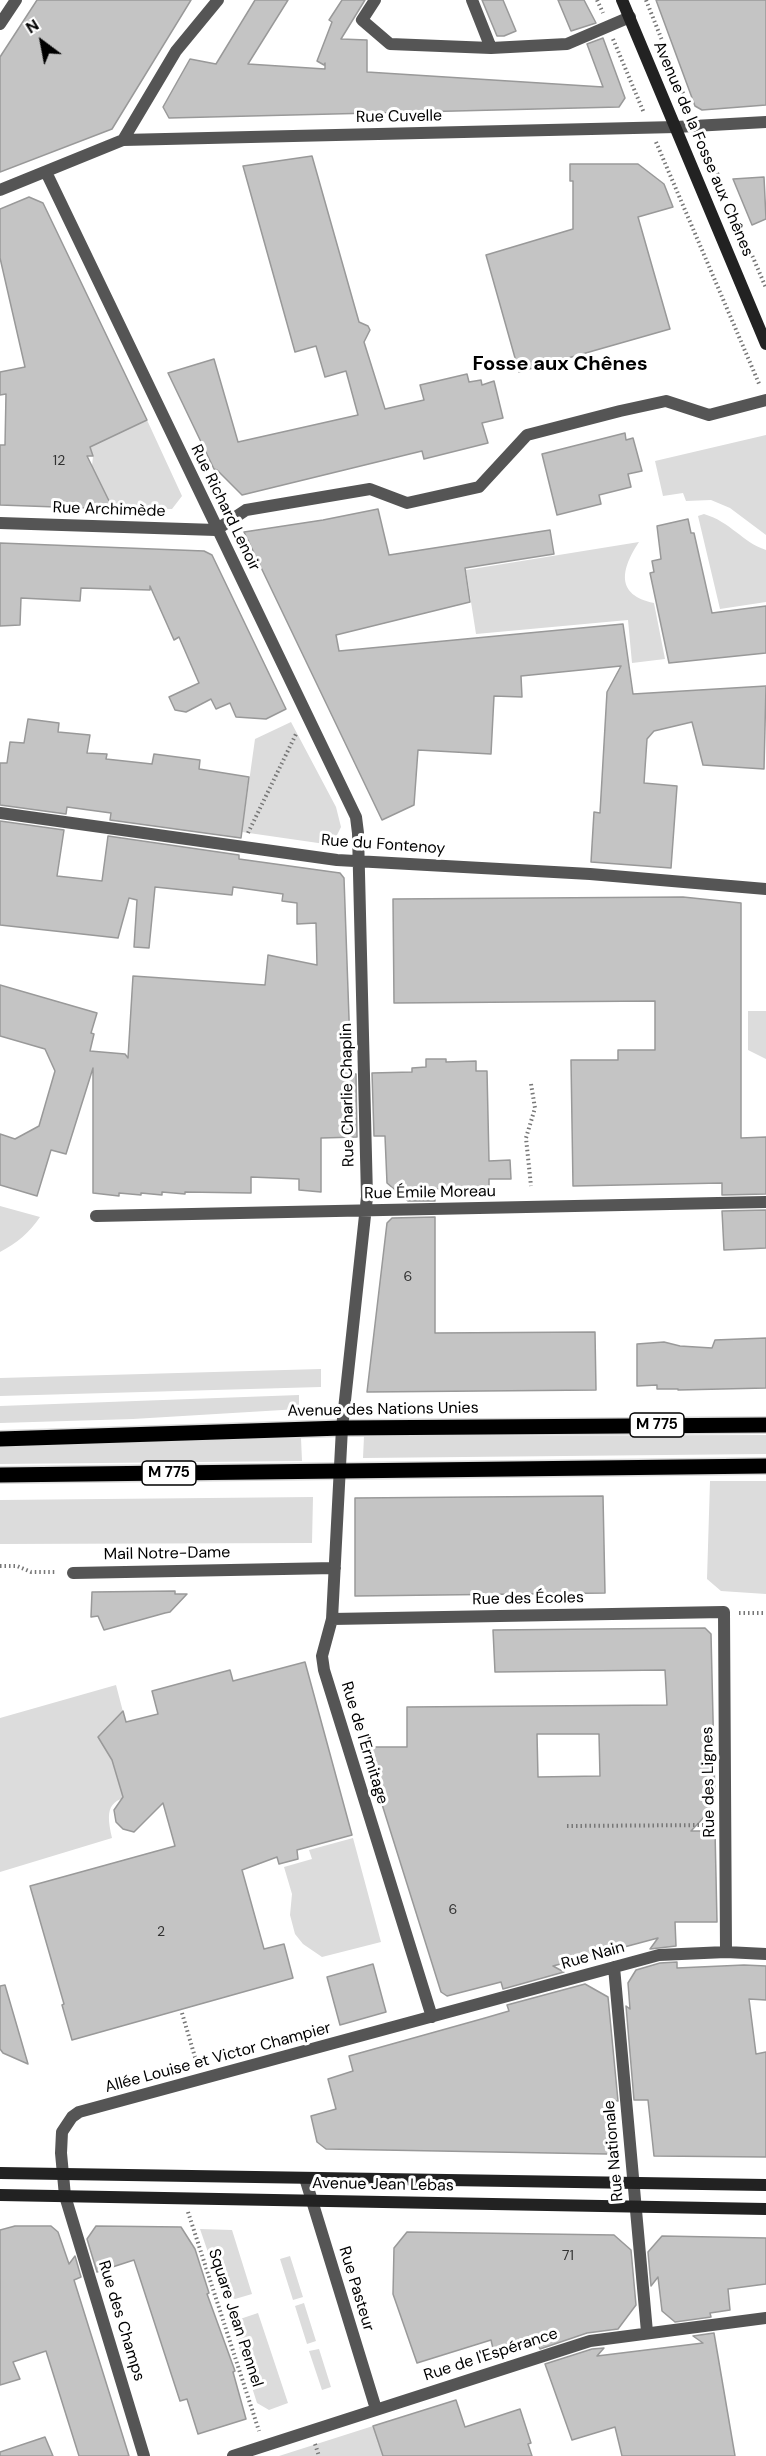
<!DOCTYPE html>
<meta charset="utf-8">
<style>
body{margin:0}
#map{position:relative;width:766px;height:2456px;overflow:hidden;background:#fff;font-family:"DM Sans",sans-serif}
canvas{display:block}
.north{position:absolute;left:12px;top:12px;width:60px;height:60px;-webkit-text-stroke:4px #fff;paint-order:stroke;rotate:328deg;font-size:16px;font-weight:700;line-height:24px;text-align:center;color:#000}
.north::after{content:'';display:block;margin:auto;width:21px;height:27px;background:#000;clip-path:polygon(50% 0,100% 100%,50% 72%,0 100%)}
</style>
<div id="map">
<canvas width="766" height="2456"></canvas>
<div class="north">N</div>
</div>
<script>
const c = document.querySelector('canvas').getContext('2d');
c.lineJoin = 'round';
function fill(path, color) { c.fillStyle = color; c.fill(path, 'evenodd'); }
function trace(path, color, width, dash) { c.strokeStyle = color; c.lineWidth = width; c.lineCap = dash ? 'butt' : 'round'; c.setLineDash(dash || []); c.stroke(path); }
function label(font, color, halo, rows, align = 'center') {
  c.font = font + ' "DM Sans",sans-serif'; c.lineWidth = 6; c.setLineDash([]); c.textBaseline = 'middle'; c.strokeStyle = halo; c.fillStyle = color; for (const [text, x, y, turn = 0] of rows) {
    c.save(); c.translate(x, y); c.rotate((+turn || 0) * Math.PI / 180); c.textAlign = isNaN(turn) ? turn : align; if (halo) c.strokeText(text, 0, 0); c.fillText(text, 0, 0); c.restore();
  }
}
fill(new Path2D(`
 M147,420L182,496L172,509H113L92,466L93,456L90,447Z
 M766,435V535L730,508L711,500L686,501L683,493L663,496L655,461Z
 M704,514C731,522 742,542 766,550V602L720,609L698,516Z
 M639,542C621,569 615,595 654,603L665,659L632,663L628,620L476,634L466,570Z
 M291,722L336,807L341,827L332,845L242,832L255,739Z
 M748,1011H766V1059L748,1050Z
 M0,1206L40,1217C29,1233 17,1243 0,1252Z
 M321,1369V1387L0,1396V1378Z
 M299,1395V1409L133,1419L0,1423V1406Z
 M766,1435V1454L363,1458L364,1436Z
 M301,1438L302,1461L0,1464V1447Z
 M710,1481H766V1594L721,1591L707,1579Z
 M313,1497L312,1543L0,1544V1500Z
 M116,1685L144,1792C111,1800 104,1803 112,1838L0,1872V1718Z
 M353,1838L381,1942L322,1957L303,1944L295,1934L290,1915L292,1894L284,1867L312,1859L309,1850Z
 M200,2229L232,2230L252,2294L235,2299L222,2293Z
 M290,2256L303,2297L293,2300L280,2259Z
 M304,2303L316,2341L307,2344L295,2306Z
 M258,2313L288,2403L269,2410L257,2403L231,2322Z
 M319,2349L331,2387L322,2390L309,2351Z
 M373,2426L383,2456H279Z`), '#dcdcdc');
const building = new Path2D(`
 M37,0H191L112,129L0,172V57Z
 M255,0H288L248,64L325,69V63L324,65L317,61L332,22L329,20L342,0H365L341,39L367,40V72L603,87L587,44L603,38L625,98L619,107L169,118L163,107L190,59L216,64Z
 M482,0H503L516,31L504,36H497Z
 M558,0H584L596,23L571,31Z
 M656,0H766V105L702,110L695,106Z
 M312,156L359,322L368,326L370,330L364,342L385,409L424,400L420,385L467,374L469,382L481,380L482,385L494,381L503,418L482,423L488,443L424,459L422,451L242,495L217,470L214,469L168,373L214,359L238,442L358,415L346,371L325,377L316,346L295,352L243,166Z
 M570,164H638L664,184L673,207L638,217L670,329L519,372L486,255L573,229V181H570Z
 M764,177L766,219L752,225L733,179Z
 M29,197L43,203L147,420L90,447L93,456H87L113,509L0,505V445H5L6,394L0,395V372L25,367L0,258V209Z
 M625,433L626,440L633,438L642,471L628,474L631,487L599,495L601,504L557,515L542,454Z
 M378,509L389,555L550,530L554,554L465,568L470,602L336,635L339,651L623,624L633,694L766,686L764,769L703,765L692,722L654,731L647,739L644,783L677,786L671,868L591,862L594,812L600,813L607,692L621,666L521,676L522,697L494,696L491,754L418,750L414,805L382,820L244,532L323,520Z
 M688,519L691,533H694L712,613L766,606V653L669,663L650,573L654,572L652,561L661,559L657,526Z
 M0,543L204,551L212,555L286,709L266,719L236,717L230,703L216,709L211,699L186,712L175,710L169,697L199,683L179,637L174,640L150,586V590L81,588L80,601L21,598L20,625L0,626Z
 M28,719L59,723L58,732L90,735L87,753L107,754L106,759L152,764L154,754L200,760L199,769L249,777L241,838L110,820L111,813L67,807L66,814L0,805V763H7L10,742L24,743Z
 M0,821L64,830L57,876L102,881L108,836L239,855V859L340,873L344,878L351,1074H356L357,1137L321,1138V1192L299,1190V1179L251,1177V1193L185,1192V1194L162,1192V1195L141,1193V1195L119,1193V1196L93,1193V1068L66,1154L51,1150L37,1196L0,1185V1134L15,1139L39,1126L55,1071L45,1049L0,1036V985L97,1013L91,1033L94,1034L90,1051L125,1054L128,1058L133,976L265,985L268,955L317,965L316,923L297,924V903L282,901L283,894L233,887L232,895L155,887L149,948L134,947L137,900L129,898L118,938L0,925Z
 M683,897L741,903V1138L766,1137V1194L722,1195V1183L573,1186L571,1060H618V1050H655V1001L394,1003L393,899Z
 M426,1059H446V1062L476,1061V1071H487L489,1161L510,1160L511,1179H489V1188L434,1189L435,1201H408L387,1183L385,1136H374L372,1073L412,1072V1068L426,1067Z
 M766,1210V1248L724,1250L722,1211Z
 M435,1217V1333L595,1332L596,1390L367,1392L387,1223L392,1218Z
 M766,1338V1388L678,1390V1389H657V1385L637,1386V1344L664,1342L680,1346L712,1348L715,1340Z
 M603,1496L605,1593L355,1596V1498Z
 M175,1591V1594H187L170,1612L165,1613L104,1630L98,1616L91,1617L92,1592Z
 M705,1628L711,1634L715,1802L706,1812L707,1814L691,1831H715L717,1922H675L676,1946L650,1949L658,1938L553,1966L564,1972L503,1989L501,1982L447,1996L441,1992L364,1747H407V1707L667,1705L665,1670L495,1672L493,1630ZM537,1734H599L600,1776L538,1777Z
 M305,1662L352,1835L297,1850L298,1859L279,1864L277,1857L242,1870L264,1949L284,1944L293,1978L72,2040L62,2005L64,2004L30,1886L175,1846L163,1803L134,1832L123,1829L116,1822L114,1810L123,1797L112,1760L98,1737L123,1711L126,1722L158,1714L152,1691L230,1670L233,1681Z
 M677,1962V1968L744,1965L766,1966V2000L749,1999L756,2054L766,2052V2157L654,2156L648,2100H634L626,2006L630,2009L628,1983L636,1970L660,1963Z
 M373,1964L386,2012L340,2025L327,1977Z
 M585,1984L608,1997L618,2101H610L615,2146L607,2154L326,2149L317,2142L311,2116L336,2109L328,2079L353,2071L349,2056L485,2018L509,2011L507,2005Z
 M5,1985L28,2064L3,2053L0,2049V1986Z
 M15,2226H51L58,2232L69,2264L75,2256L81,2277L74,2280L129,2456H79L46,2351L13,2362L20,2379L0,2385V2230Z
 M96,2226L181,2227L195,2249L209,2293L207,2294L235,2371L233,2372L246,2419L198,2434L187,2399L180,2401L134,2260L97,2272L87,2239Z
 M407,2232L614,2235L631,2250L636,2305L618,2329L587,2333L540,2349L538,2344L495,2357L491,2340L417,2363L393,2294L394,2248Z
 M662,2236L766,2238V2284L728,2289L730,2310L710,2313L711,2317L675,2322L662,2311L658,2277L651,2286L648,2252Z
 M714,2333L735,2456H622L615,2427L572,2440L545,2364L592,2349L604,2348L597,2356L703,2343L693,2336Z
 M456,2400L465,2427L520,2409L531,2443L528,2444L532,2456H383L373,2426Z
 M45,2437L53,2456H0V2452Z`);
fill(building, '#c4c4c4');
trace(building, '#999', 1.5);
const primary = new Path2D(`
 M0,1439L342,1428L766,1425
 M0,1475L766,1466`);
trace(primary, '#dbdbdb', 18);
trace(new Path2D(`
 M597,0L603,13
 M646,0L690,111
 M613,39L644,113
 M703,140L766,288
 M656,142L760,386
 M248,833L297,732
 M531,1084L535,1108L526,1138L531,1186
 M0,1566H17L31,1572H57
 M739,1613H766
 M567,1826L710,1825
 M182,2013L197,2064
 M188,2212L259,2431
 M315,2444L319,2456`), '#777', 4, [1.5, 3]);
trace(new Path2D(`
 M375,0L362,20L390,44L491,48L567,44L630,17
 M472,0L491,48
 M216,530L246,510L370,489L407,503L479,487L527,435L620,411L666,401L709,415L766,400`), '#555', 12);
trace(new Path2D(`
 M0,24L16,0
 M123,140L676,127L766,122
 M46,172L356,817L358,833L367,1197L342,1428L332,1619L322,1656L324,1670L432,2017
 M0,190L123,140L176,51L218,0
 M0,523L216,530
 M0,813L337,860L590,874L766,889
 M96,1216L766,1202
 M73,1573L335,1568
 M332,1619L724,1612L726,1952
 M614,1967L647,2332
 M305,2178L376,2409
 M144,2456L65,2196L61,2153L62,2132L72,2117L79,2112L659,1955L726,1952L766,1954
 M233,2456L590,2341L766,2318`), '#555', 12);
trace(new Path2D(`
 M622,0L766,344
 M0,2173L766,2185
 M0,2195L766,2209`), '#222', 12);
trace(primary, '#000', 15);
label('14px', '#313131', null, [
 ["12",59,461],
 ["6",408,1277],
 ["6",453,1910],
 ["2",161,1932],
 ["71",568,2256]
]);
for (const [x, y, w] of [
 [657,1425,54],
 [169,1473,54]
]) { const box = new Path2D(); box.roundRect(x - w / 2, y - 12, w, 24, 4.5); c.fillStyle = '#fff'; c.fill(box); trace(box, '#000', 1.5); }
label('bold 15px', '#000', null, [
 ["M 775",657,1425],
 ["M 775",169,1473]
]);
label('16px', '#000', '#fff', [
 ["Rue Cuvelle",399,117,-1],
 ["Avenue de la Fosse aux Chênes",703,149,67],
 ["Rue Richard Lenoir",225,508,64],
 ["Rue Archimède",109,510,2],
 ["Rue du Fontenoy",383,845,4],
 ["Rue Charlie Chaplin",348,1095,-91],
 ["Rue Émile Moreau",430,1193,-1],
 ["Avenue des Nations Unies",383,1410,-1],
 ["Mail Notre-Dame",167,1554,-1],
 ["Rue des Écoles",528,1599,-1],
 ["Rue de l'Ermitage",364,1743,73],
 ["Rue des Lignes",709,1782,-91],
 ["Rue Nain",593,1956,-16],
 ["Allée Louise et Victor Champier",218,2058,-15],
 ["Rue Nationale",614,2151,-95],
 ["Avenue Jean Lebas",383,2185,1],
 ["Rue Pasteur",356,2289,73],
 ["Square Jean Pennel",235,2318,72],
 ["Rue des Champs",121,2321,73],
 ["Rue de l'Espérance",491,2355,-18]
]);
label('bold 20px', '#000', '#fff', [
 ["Fosse aux Chênes",560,365]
]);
</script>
